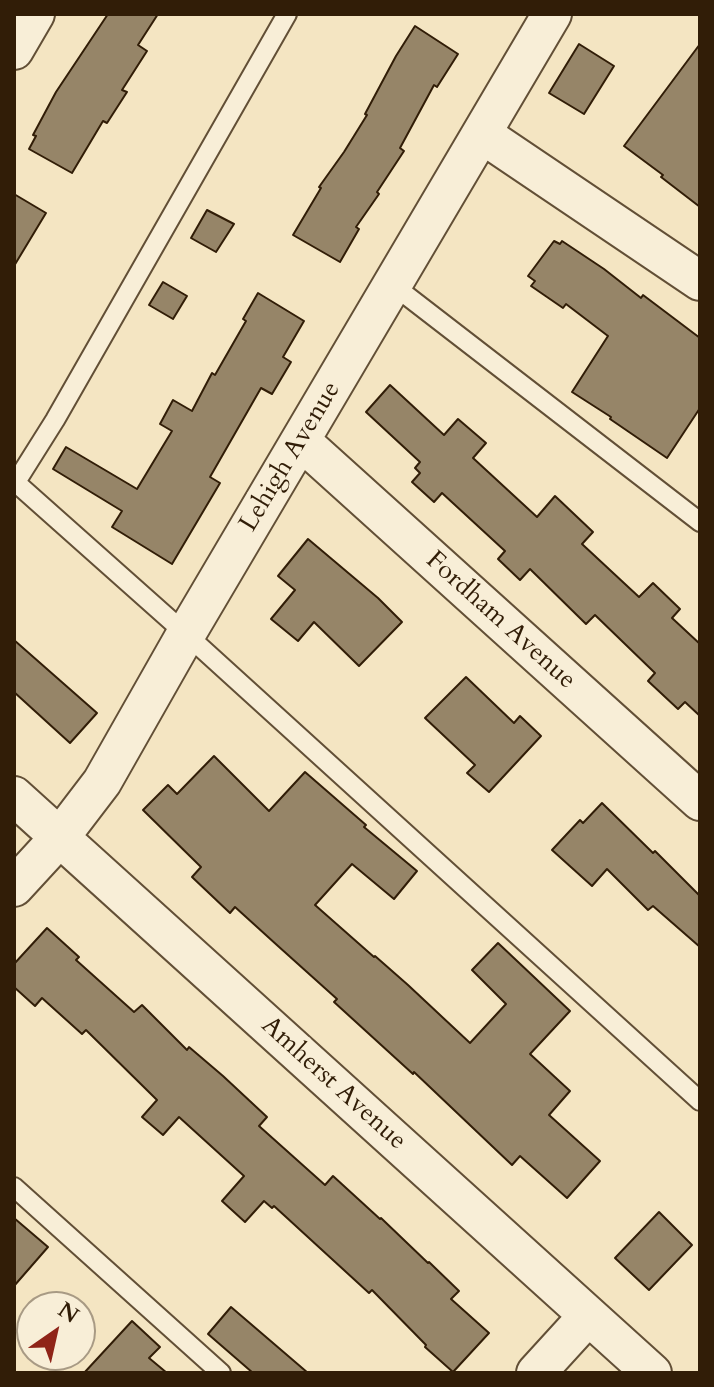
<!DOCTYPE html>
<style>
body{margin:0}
#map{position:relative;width:714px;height:1387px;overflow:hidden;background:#f4e5c2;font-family:Cardo,serif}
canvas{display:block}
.frame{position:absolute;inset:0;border:16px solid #311d07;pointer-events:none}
.north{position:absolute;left:16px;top:1291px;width:80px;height:80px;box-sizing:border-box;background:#f8eed7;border:2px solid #a89a84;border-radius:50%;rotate:34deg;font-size:22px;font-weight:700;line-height:32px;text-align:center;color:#311d07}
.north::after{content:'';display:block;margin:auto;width:28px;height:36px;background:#8f2418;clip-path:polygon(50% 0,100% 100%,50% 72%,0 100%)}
</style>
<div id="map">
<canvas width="714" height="1387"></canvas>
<div class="frame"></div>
<div class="north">N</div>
</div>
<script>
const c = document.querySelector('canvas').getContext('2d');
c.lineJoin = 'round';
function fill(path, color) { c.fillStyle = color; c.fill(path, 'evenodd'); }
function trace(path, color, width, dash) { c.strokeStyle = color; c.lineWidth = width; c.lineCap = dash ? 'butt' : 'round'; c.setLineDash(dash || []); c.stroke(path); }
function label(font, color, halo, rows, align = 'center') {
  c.font = font + ' Cardo,serif'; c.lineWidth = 8; c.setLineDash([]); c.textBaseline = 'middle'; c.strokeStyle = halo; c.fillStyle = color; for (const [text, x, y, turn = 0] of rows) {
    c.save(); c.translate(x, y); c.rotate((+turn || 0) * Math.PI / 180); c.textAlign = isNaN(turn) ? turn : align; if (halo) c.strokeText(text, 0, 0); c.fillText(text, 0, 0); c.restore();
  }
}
const building = new Path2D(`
 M108,14H158L138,45L147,51L122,90L127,92L107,123L103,121L72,173L29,149L36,136L33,135L56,92Z
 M415,26L458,54L437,87L434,85L400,148L404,151L377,192L379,194L356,227L359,229L340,262L293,235L321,188L319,187L344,152L367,115L365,114L396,56Z
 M579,44L614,66L584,114L549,93Z
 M700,44V207L661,177L663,175L624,146Z
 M14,194L46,213L14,266Z
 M207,210L234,224L216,252L191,238Z
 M554,241L560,244L562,241L604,269L641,298L643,295L700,338V408L667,458L610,419L611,417L572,392L608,336L566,304L563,308L531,286L535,281L528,276Z
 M163,282L187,296L173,319L149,305Z
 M258,293L304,321L283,357L291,362L272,394L261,388L210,477L220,483L172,564L112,527L122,511L53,469L66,447L137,489L172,431L160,424L173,400L192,411L212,373L215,375L246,321L243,319Z
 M390,385L444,435L458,419L486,443L473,458L537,517L555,496L593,532L582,544L639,597L653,583L680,609L672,618L700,644V716L685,702L678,709L648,681L655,673L595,615L586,624L530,569L520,580L498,559L505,551L442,493L434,502L412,482L420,473L415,468L420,462L366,412Z
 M308,539L378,598L402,622L359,666L314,622L298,641L271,619L295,590L278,576Z
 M14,640L97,713L70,743L14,692Z
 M466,677L514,723L520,716L541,736L489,792L467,773L475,765L425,718Z
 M214,756L269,811L305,772L366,825L364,827L417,871L394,899L352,864L315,905L374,957L375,956L408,985L470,1043L506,1004L472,970L498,943L570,1011L530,1054L570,1091L549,1115L600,1161L567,1198L520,1156L512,1165L414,1072L413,1074L334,1002L337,999L278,946L235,907L230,913L192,877L201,867L143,810L168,785L177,794Z
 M602,803L653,853L655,851L700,896V947L653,906L648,910L607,869L592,886L552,850L580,820L583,823Z
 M47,928L79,957L76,960L134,1012L142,1005L187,1050L189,1047L223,1076L267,1117L259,1126L325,1185L333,1176L380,1219L381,1218L428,1263L429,1262L459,1291L451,1299L489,1333L453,1372L425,1347L426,1345L372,1290L369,1293L274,1206L272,1208L264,1201L245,1222L222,1201L244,1176L179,1117L163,1135L142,1117L157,1100L86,1030L82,1034L42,998L35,1006L14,987V964Z
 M659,1212L692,1245L649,1290L615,1258Z
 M14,1218L48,1247L14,1286Z
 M231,1307L308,1373H253L208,1334Z
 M132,1321L160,1347L149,1358L167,1373H84Z`);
fill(building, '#968568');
trace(building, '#311d07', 2);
const lane = new Path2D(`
 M393,285L700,522
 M14,481L186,634L700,1101
 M16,482L55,420L287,14
 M14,1187L221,1373`);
const street = new Path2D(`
 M14,50L35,14
 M482,134L700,281
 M301,441L700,801
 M14,796L652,1373
 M14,887L60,837L102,782L186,634L552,14
 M536,1373L588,1316`);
trace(lane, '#624f36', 22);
trace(street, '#624f36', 42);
trace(lane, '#f8eed7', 18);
trace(street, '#f8eed7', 38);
label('26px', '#311d07', '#f8eed7', [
 ["Lehigh Avenue",291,457,-59],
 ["Fordham Avenue",500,621,42],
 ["Amherst Avenue",333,1084,42]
]);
</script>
